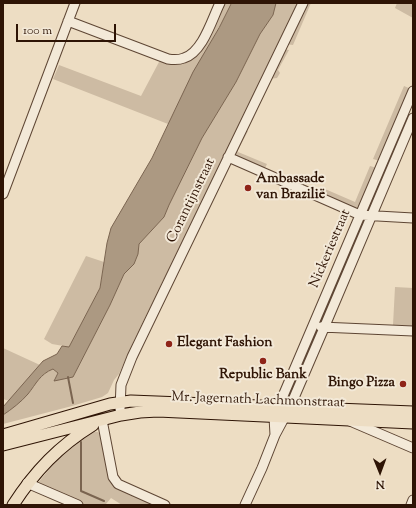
<!DOCTYPE html>
<meta charset="utf-8">
<style>
body{margin:0}
#map{position:relative;width:416px;height:508px;overflow:hidden;background:#edddc3;font-family:"Sorts Mill Goudy",serif}
canvas{display:block}
.frame{position:absolute;inset:0;border:4px solid #2e1405;pointer-events:none}
.north{position:absolute;left:360px;top:452px;width:40px;height:40px;-webkit-text-stroke:3px #f3e9d8;paint-order:stroke;rotate:179deg;font-size:11px;font-weight:700;line-height:16px;text-align:center;color:#2e1405}
.north::after{content:'';display:block;margin:auto;width:14px;height:18px;background:#2e1405;clip-path:polygon(50% 0,100% 100%,50% 72%,0 100%)}
.scale{position:absolute;left:16px;top:24px;width:100px;height:18px;box-sizing:border-box;border:2px solid #2e1405;border-top:0;padding-left:5px;font-size:12px;line-height:14px;white-space:nowrap;color:#2e1405;-webkit-text-stroke:3px #f3e9d8;paint-order:stroke}
</style>
<div id="map">
<canvas width="416" height="508"></canvas>
<div class="frame"></div>
<div class="north">N</div>
<div class="scale">100 m</div>
</div>
<script>
const c = document.querySelector('canvas').getContext('2d');
c.lineJoin = 'round';
function fill(path, color) { c.fillStyle = color; c.fill(path, 'evenodd'); }
function trace(path, color, width, dash) { c.strokeStyle = color; c.lineWidth = width; c.lineCap = dash ? 'butt' : 'round'; c.setLineDash(dash || []); c.stroke(path); }
function label(font, color, halo, rows, align = 'center') {
  c.font = font + ' "Sorts Mill Goudy",serif'; c.lineWidth = 4; c.setLineDash([]); c.textBaseline = 'middle'; c.strokeStyle = halo; c.fillStyle = color; for (const [text, x, y, turn = 0] of rows) {
    c.save(); c.translate(x, y); c.rotate((+turn || 0) * Math.PI / 180); c.textAlign = isNaN(turn) ? turn : align; if (halo) c.strokeText(text, 0, 0); c.fillText(text, 0, 0); c.restore();
  }
}
fill(new Path2D(`
 M222,3H232L168,124L53,79L59,65L141,96L159,62L163,59L190,57Z
 M276,3H299L135,338L119,374L114,380L108,393L102,397L72,406L3,424V415C12,409 21,402 28,394C36,384 40,374 53,369L58,373L54,380L73,377L110,305L124,274L134,264L138,254L139,244L164,217L169,205L202,138L236,82L260,34L273,15Z
 M305,3H311L293,45L285,44Z
 M397,3H413V18L395,8Z
 M283,49L289,50L278,70L280,73L277,78L268,79Z
 M404,86L411,89L380,161L373,159Z
 M244,130L248,131L238,150V152L267,164L265,168L239,158L234,154Z
 M370,166L377,168L360,205L356,208L352,207L323,194L325,189L355,202Z
 M86,256L104,262L100,288L69,347L52,344L44,339Z
 M395,287L413,288L412,326L393,325Z
 M3,348L40,365L9,401L3,399Z
 M91,431L98,432L101,436L110,476L158,505H122L111,498L106,504L108,505H85L37,484L65,450Z`), '#cdbba3');
const water = new Path2D(`
 M232,3H276L273,15L260,34L236,82L202,138L169,205L164,217L139,244L138,254L134,264L124,274L110,305L73,377L54,381L58,373L53,369C40,374 36,384 28,394C21,402 12,409 3,415V407L43,361L57,354L62,346L69,347L100,288L107,243L111,228L152,158L193,72L219,28Z`);
fill(water, '#ac9982');
trace(water, '#7a6450', 1);
trace(new Path2D(`
 M68,377L73,403
 M81,442V491L104,501`), '#7a6450', 2);
const minor = new Path2D(`
 M68,21L168,59C174,60 179,60 184,58C203,52 212,19 220,3
 M228,157L360,215L413,218
 M3,194L75,3
 M321,327L413,331
 M120,409L121,385L132,357L303,3
 M102,420L113,477L118,484L165,505
 M350,421L413,448
 M275,435L274,417L413,91
 M27,483L78,505
 M245,505L262,468L275,435L290,407L324,328L413,118
 M411,505L413,500`);
const major = new Path2D(`
 M3,435L110,404L131,401L413,412
 M3,445L121,415L140,412L158,411L413,423
 M13,505C35,471 59,446 93,425`);
trace(minor, '#5e4634', 11);
trace(major, '#2e1405', 13);
trace(minor, '#f3e9d8', 9);
trace(major, '#edddc3', 11);
for (const [x, y, r, color] of [
 [248,188,4,"#8f2418"],
 [169,344,4,"#8f2418"],
 [263,361,4,"#8f2418"],
 [403,384,4,"#8f2418"]
]) { const dot = new Path2D(); dot.arc(x, y, r, 0, 2 * Math.PI); c.fillStyle = color; c.fill(dot); trace(dot, '#f3e9d8', 1.5); }
label('bold 14px', '#2e1405', '#f3e9d8', [
 ["Ambassade",256,180],
 ["van Brazilië",256,196],
 ["Elegant Fashion",177,344],
 ["Republic Bank",263,376,"center"],
 ["Bingo Pizza",395,384,"right"]
], 'left');
label('14px', '#2e1405', '#f3e9d8', [
 ["Corantijnstraat",192,201,-64],
 ["Nickeriestraat",331,249,-67],
 ["Mr. Jagernath Lachmonstraat",258,401,2]
]);
</script>
